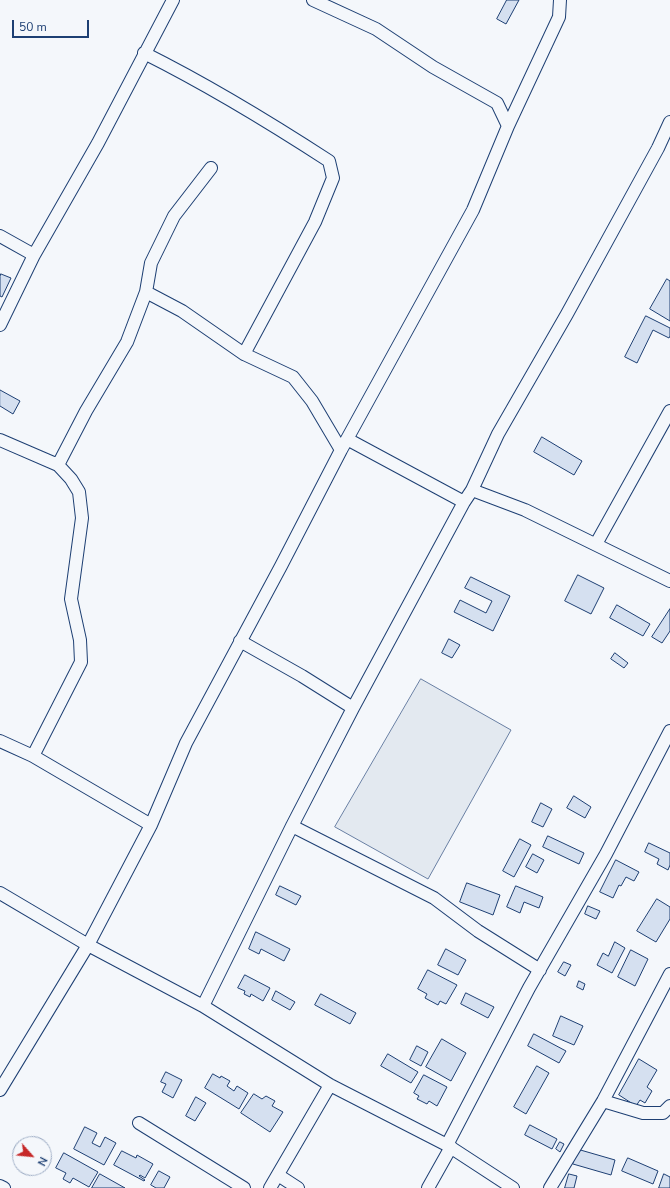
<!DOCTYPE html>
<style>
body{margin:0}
#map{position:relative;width:670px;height:1188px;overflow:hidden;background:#f4f7fb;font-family:"Nunito Sans",sans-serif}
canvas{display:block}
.north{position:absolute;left:12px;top:1136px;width:40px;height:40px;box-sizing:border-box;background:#f4f7fb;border:1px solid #9eadc5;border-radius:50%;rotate:117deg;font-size:11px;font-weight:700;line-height:16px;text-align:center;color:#1d3f73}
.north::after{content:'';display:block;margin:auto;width:14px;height:18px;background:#c62828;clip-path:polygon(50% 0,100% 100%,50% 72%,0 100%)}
.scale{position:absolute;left:12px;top:20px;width:77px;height:18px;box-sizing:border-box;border:2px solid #1d3f73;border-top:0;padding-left:5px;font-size:12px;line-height:14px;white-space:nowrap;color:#1d3f73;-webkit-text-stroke:3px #f4f7fb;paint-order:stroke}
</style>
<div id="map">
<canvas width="670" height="1188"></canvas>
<div class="north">N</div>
<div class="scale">50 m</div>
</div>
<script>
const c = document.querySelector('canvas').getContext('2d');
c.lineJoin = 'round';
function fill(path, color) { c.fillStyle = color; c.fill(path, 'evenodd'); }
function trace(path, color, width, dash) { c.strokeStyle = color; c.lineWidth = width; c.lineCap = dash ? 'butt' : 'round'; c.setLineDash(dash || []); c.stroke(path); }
const green = new Path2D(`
 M421,679L511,730L428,879L335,827Z`);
fill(green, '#e3e9f0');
trace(green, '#687fa3', 1);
const building = new Path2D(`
 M507,0H519L506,24L497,19Z
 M1,274L11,278L2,297L0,296V277Z
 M667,279L670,281V321L650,309Z
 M646,316L670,328V336L669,338L653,330L637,363L625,357Z
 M0,390L20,401L13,414L0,406Z
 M542,437L582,461L574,475L534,452Z
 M578,575L604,588L591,614L565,601Z
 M471,577L510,596L493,631L454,612L460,600L486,613L492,601L465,588Z
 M617,605L650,624L643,636L610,618Z
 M670,609V631L662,643L652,637Z
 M449,639L460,645L452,658L442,653Z
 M615,653L628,663L624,668L611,659Z
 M574,796L591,807L585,818L567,808Z
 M541,803L552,809L543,827L532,822Z
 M548,836L584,853L579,864L543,847Z
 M520,839L531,845L514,877L503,871Z
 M649,843L670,853V865L668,870L657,864L659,859L645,852Z
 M533,854L544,860L537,873L526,867Z
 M616,860L639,872L634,881L626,877L621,886L619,885L613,898L600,892Z
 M467,883L500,895L493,915L460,902Z
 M280,886L301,896L296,905L276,895Z
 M516,886L543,897L539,908L524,902L520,913L507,907Z
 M657,899L670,907V919L656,942L637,931Z
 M588,906L600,911L596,919L585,914Z
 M256,932L290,949L284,961L261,949L259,954L249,949Z
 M615,942L625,948L612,973L597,965L603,953L608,956Z
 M446,949L466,960L458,975L438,965Z
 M631,950L648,959L635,986L618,977Z
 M564,962L571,965L565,976L558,972Z
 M428,970L457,985L446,1004L440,1001L438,1005L425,998L427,994L418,989Z
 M245,975L270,988L263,1001L251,994L250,997L244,994L245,991L238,988Z
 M579,981L585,984L583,990L577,987Z
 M276,991L295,1002L290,1010L272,1000Z
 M466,993L494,1007L488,1018L461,1004Z
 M321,994L356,1013L350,1024L315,1005Z
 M561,1016L583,1026L574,1045L553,1036Z
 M534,1034L566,1051L559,1063L528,1046Z
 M442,1039L466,1053L451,1081L426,1067Z
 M417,1046L428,1052L421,1066L410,1060Z
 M388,1054L418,1072L411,1083L381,1066Z
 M639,1059L657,1070L647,1087L652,1091L645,1103L640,1100L636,1106L619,1095Z
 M537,1066L549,1073L526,1114L514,1107Z
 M166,1072L182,1080L173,1098L162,1092L166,1084L161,1082Z
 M213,1074L220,1078L221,1076L230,1081L227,1086L234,1091L237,1086L248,1093L239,1109L205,1088Z
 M424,1075L447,1087L437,1106L429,1101L427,1104L417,1099L419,1096L414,1093Z
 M254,1094L262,1099L266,1096L275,1101L272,1106L283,1112L270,1132L241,1113Z
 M196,1097L206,1103L195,1121L186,1116Z
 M530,1125L557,1139L552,1149L525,1135Z
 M85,1127L97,1133L92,1143L100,1147L105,1137L116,1143L104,1165L74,1149Z
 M560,1142L564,1144L560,1152L556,1149Z
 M577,1149L615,1160L611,1175L573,1164Z
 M122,1151L136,1158L137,1155L153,1164L145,1178L140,1175L139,1176L145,1180L144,1181L114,1165Z
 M64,1153L98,1172L89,1187L73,1178L70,1183L63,1179L66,1173L56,1168Z
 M628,1158L658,1171L653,1184L622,1171Z
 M159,1171L170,1177L164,1188H156L151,1185Z
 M100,1174L125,1188H92Z
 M569,1174L577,1176L574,1188H565Z
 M664,1174L670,1177V1188H659Z`);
fill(building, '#d5e0f0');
trace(building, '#1d3f73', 1);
const minor = new Path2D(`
 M313,0L376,29L433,67L497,103L508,126
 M144,53C208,85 269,122 329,161L333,178L315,222L244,354
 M0,236L34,255
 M146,292L182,311L244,354L293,377L312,401L341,450
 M0,325L34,255L98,143L173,0
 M347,439L464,502
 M0,440L58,465L71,479L79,492L82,518L71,599L80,640L81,662L33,756
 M58,465L86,411L127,342L146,292L151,263L174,216L211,168
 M472,490L525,510L670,581
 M596,544L670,411
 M240,641L302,676L353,708
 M0,741L33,756L151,825
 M292,826L434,898L478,931L540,970
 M0,893L88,945L203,1006
 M0,1090L88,945L151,825L186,743L281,566L341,450L473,210L508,126L559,17L560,0
 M603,1101L643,1113H663L670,1106
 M139,1123L244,1188
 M447,1145L529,988L606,854L670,731
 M278,1175L298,1188
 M0,1186L4,1188
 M270,1188L330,1085
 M428,1188L451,1147
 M513,1188L447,1145L330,1085L203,1006L292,826L353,708L464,502L472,490L498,434L567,314L658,148L670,122
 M550,1188L603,1101L670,974`);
trace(minor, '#1d3f73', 14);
trace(minor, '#f4f7fb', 12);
</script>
